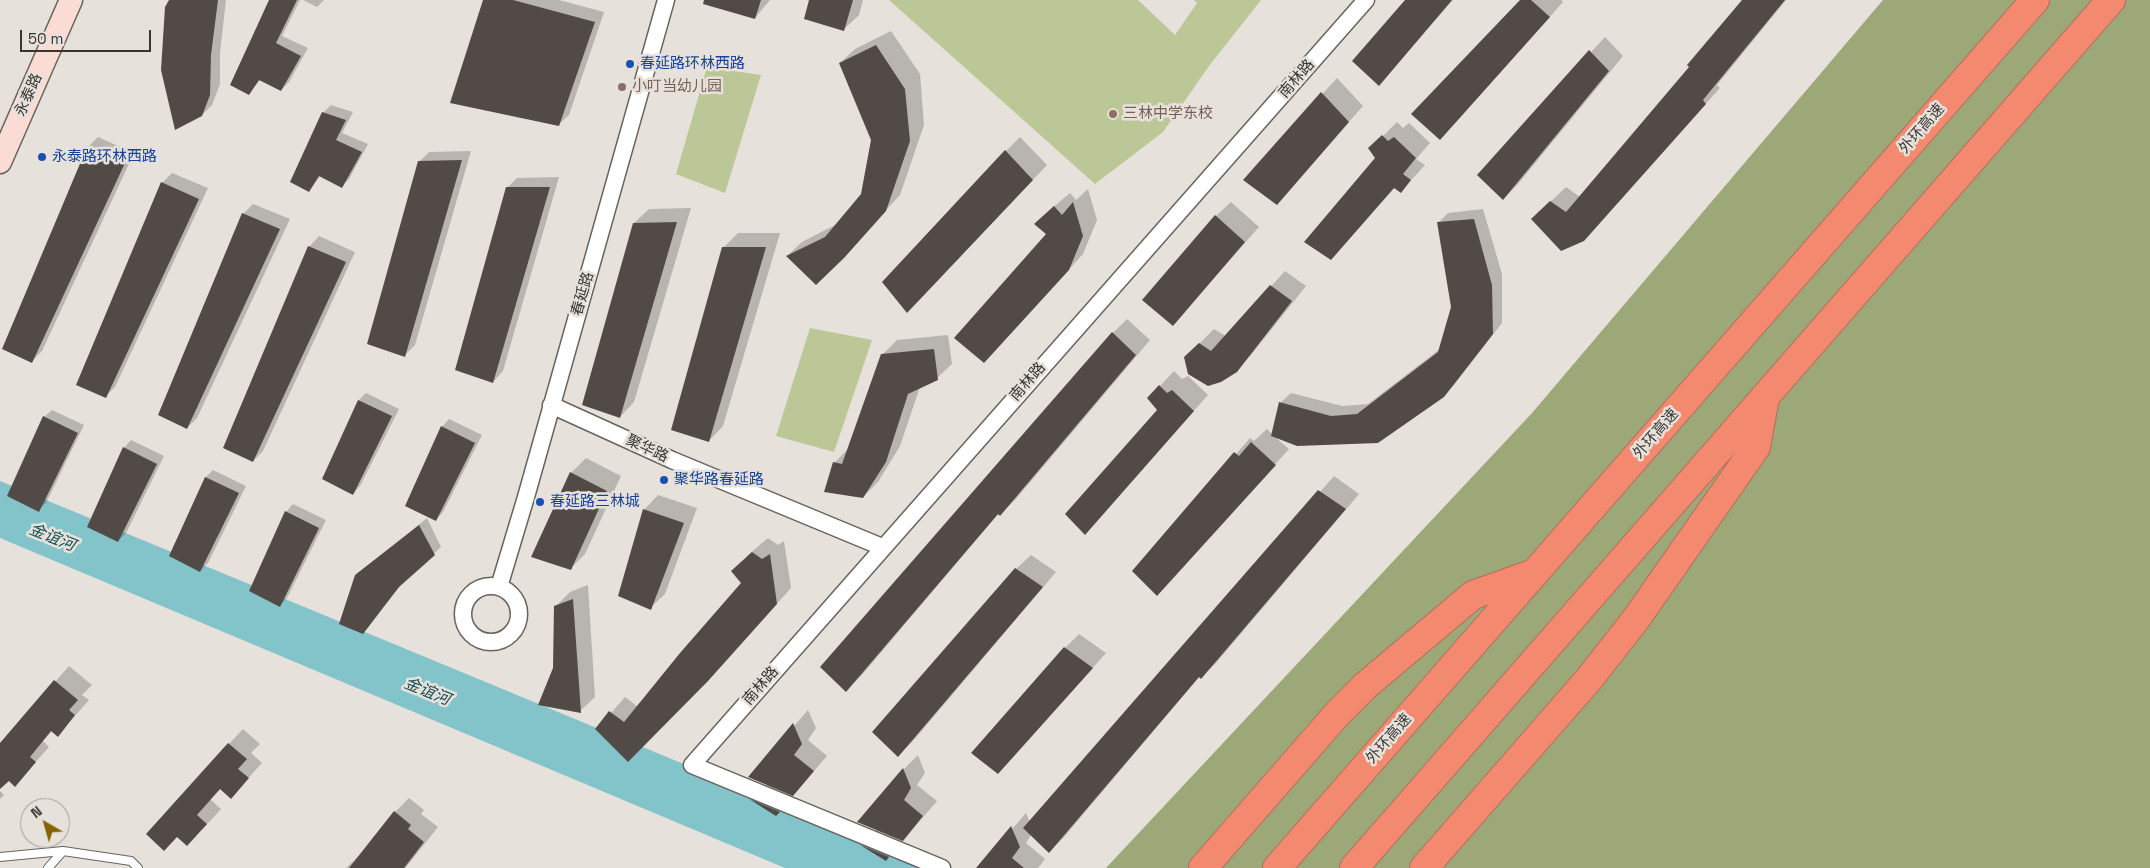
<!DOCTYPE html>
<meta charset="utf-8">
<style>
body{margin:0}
#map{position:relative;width:2150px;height:868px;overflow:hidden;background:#e7e1db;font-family:"Space Grotesk",sans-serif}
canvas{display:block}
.north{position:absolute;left:20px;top:798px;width:50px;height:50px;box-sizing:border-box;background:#e7e1db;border:1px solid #a19d98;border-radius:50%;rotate:322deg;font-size:14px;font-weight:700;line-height:20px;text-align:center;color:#383633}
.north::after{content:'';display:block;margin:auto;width:18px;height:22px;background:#866300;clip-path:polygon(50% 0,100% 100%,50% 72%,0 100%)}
.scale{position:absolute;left:20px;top:30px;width:131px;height:22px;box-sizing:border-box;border:2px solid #383633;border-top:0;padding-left:6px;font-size:15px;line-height:18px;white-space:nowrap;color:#383633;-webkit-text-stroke:4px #e7e1db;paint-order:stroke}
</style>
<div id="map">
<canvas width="2150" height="868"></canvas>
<div class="north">N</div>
<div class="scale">50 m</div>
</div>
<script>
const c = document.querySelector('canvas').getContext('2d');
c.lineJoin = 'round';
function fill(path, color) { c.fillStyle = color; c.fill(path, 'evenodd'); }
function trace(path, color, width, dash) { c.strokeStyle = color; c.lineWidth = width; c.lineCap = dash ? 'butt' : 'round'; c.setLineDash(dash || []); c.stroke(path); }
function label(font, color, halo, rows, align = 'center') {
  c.font = font + ' "Space Grotesk","Noto Sans SC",sans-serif'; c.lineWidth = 5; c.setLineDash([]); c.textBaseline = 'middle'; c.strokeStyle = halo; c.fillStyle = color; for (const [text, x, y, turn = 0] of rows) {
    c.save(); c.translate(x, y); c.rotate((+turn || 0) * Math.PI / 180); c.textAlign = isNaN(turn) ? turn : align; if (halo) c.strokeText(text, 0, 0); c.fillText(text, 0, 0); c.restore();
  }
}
fill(new Path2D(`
 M889,0H1138L1175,35L1197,3L1194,0H1261L1209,66L1163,132L1095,184Z
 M707,67L761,75L725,193L676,174Z
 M810,328L872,340L834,452L776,436Z`), '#bbc797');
fill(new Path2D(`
 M1883,0H2150V868H1106L1532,413Z`), '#9da879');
fill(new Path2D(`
 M0,481L935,868H785L0,538Z`), '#83c4cb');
fill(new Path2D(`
 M171,0H226L220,53V84L212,105L202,115Z
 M269,0H300L282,36L308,48L289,82L281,90L261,79L248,94Z
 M303,0H324L317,7Z
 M485,0H559L604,12L569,115L558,125Z
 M718,0H770L755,18Z
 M811,0H863L859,15L844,29Z
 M1407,0H1453L1379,84Z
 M1522,0H1561L1563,2L1454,124Z
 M1744,0H1786L1717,85L1720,88L1598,224L1547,205L1566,187L1580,197L1691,67Z
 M891,31L920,74L924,125L900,195L843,257L787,256L802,242L837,224L862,195L872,140L840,63L855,49Z
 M1605,37L1623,56L1518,184L1503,199L1478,175Z
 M1337,78L1363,106L1277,203L1245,179Z
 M331,105L353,112L342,133L368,144L349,179L342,186L321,175L309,190L323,113Z
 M1397,122L1403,128L1409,123L1430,143L1416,159L1425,165L1401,191L1395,187L1331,259L1377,158L1370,149Z
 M98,137L134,153L42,351L32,361L4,348L88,147Z
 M1020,137L1047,165L922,297L1006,151Z
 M471,151L415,345L405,355L419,162L429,152Z
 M172,173L208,188L115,387L105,397L162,183Z
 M559,177L503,371L493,382L507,188L517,178Z
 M1088,189L1097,220L1083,254L999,346L1048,234L1051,209L1070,193L1076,200Z
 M1231,202L1259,227L1173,324L1216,216Z
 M253,204L290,219L197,418L187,428L243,214Z
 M691,208L634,402L620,417L634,223L649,209Z
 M1483,209L1502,274V323L1454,385L1444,396L1275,437L1289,449L1157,594L1134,571L1250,438L1254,441L1267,429L1272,434L1280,403L1291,393L1342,406L1368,404L1440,349L1452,308L1438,223L1448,213Z
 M738,233H780L723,426L709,441L723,248Z
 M319,236L355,252L263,451L253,461L309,247Z
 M1285,271L1306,286L1251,355L1236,371L1186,357L1214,329L1226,336Z
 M1127,319L1150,340L1015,500L1000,514L999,513L861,676L846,690L1113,333Z
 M948,335L952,364L937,378L920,387L900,446L878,482L863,497L834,463L849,448L882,355L897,340Z
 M1174,371L1182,379L1188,376L1208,395L1085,533L1159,410L1160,386Z
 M366,393L399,409L360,486L353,494L359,400Z
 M52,410L84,425L46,503L38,510L44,417Z
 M449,419L482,435L443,512L436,520L442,427Z
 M131,440L164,456L126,533L118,541L124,448Z
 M586,458L621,476L585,554L570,569L533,556L571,473Z
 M213,470L246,486L208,563L200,571L206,477Z
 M1334,476L1359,494L1216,663L1201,677L1200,676L1064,837L1049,852L1031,835L1026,843L1045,859L1038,868H978L1026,813L1030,822Z
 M658,495L697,508L665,594L650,608L644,510Z
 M293,504L326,520L287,598L280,605L286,512Z
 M427,518L441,547L404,581L363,632L361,572Z
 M768,538L778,545L784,541L791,588L722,665L628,761L597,729L625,697L638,707L743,583L747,556Z
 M1031,555L1056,572L913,741L898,756L1016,569Z
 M588,585L595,697L580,711L554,668L555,607L570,592Z
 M1079,634L1106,653L998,773L1065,648Z
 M69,666L92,685L82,695L89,700L58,735L52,731L43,741L49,747L15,785L9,780L0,788V745Z
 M808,710L816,728L808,740L827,756L776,815L751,799L767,784L750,777Z
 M243,729L260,744L251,753L262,763L231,797L221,788L210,799L221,809L202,830L178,836L229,744Z
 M918,755L925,773L917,785L937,801L886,860L862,845L877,829L904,769Z
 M0,791L4,795L0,799Z
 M409,798L424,810L421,814L438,827L407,866L405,868H346L362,853L395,812Z`), '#0003');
fill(new Path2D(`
 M169,0H218L211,55L210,95L202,116L175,130L161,70L165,7Z
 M269,0H297L276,43L301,56L281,91L259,80L249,95L230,85Z
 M483,0H513L595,22L559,126L450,103Z
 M704,0H761L755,19L703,4Z
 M809,0H853L844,31L804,19Z
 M1405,0H1452L1379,86L1352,61Z
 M1520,0H1531L1550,17L1440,140L1411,114Z
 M1742,0H1785L1703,100L1706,104L1584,241L1561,251L1531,219L1550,201L1566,212L1689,67L1687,65Z
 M876,45L905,89L910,141L886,211L844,258L816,285L786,256L825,237L861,194L871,140L839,63Z
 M1589,50L1609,71L1503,200L1477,175Z
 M1321,92L1349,122L1277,205L1243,180Z
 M322,112L346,120L336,140L362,152L342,188L319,176L309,192L290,182Z
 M1382,135L1388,141L1394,137L1416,158L1403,174L1411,180L1401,193L1394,188L1331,260L1304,242L1375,158L1368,148Z
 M87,147L125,163L32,363L2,349Z
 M1005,150L1033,180L907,313L882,282Z
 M462,160L405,357L367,344L418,161Z
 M161,182L199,199L106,398L76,385Z
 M506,187H550L493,383L455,370Z
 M1073,202L1083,236L1069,270L984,363L954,338L1046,234L1034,224L1054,206L1062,215Z
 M242,213L280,229L187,429L158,415Z
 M1215,215L1245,242L1173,326L1142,300Z
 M1474,219L1492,285L1493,334L1444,397L1378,443L1297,446L1271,436L1279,402L1331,416L1357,414L1438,352L1451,307L1437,222Z
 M677,222L620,418L582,405L633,223Z
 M308,246L346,262L253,462L223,448Z
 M722,247H766L709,442L671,430Z
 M1270,285L1292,301L1237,372L1221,382L1208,386L1188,374L1184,357L1199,343L1211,351Z
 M1112,332L1136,355L1000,516L998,514L846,692L820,667Z
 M934,349L938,380L908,394L886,462L863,498L824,492L833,462L842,464L881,354Z
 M1159,385L1167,393L1172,390L1194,411L1085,535L1065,514L1157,410L1147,398Z
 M358,400L392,416L353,495L322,479Z
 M43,416L78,433L39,512L7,496Z
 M441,426L475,443L436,521L405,506Z
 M1251,442L1276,465L1157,596L1132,571L1234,452L1239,456Z
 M123,447L157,464L118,542L87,527Z
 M570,472L607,491L571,570L531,557Z
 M205,477L239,493L200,572L169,556Z
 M1318,490L1346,509L1201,679L1199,677L1049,853L1023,828Z
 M643,509L684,523L651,610L618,596Z
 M285,511L319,528L280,607L249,591Z
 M419,525L435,555L399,587L363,634L339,624L355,575Z
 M752,552L762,559L770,554L777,604L708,681L628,762L595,729L609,711L624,722L680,653L741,583L731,571Z
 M1015,568L1043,587L898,757L872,732Z
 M573,599L581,713L538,705L553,668L554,606Z
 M1064,647L1093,668L998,774L971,753Z
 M54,680L78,700L69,710L75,715L58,737L51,731L30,757L36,762L15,787L9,781L0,789V743Z
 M793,723L802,744L794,755L814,771L793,796L748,777Z
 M228,743L247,759L238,769L249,778L231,799L220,789L197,815L207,824L187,846L177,837L164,851L146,834Z
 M903,768L911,788L904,800L923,816L903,841L857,822Z
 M749,799L780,812L776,816Z
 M394,811L411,825L408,829L424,842L404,868H349Z
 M1011,826L1020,847L1012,858L1024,868H976Z
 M860,845L889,857L886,861Z`), '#514a47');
const lane = new Path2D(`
 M63,851L131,861L138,868
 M0,857L63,851L48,868`);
const street = new Path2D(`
 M551,405L672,460L882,547
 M463 614a28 28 0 1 1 56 0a28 28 0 1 1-56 0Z
 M499,587L526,497L666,0
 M942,868L692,765L1366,0`);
const secondary = new Path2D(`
 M0,162L71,0`);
const highway = new Path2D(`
 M1203,868L1338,713L1365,686L1473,595L1532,574
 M1277,868L2035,0
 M1354,868L2111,0
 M1424,868L1589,679L1636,619L1756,447L1765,397`);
trace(lane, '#68635d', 10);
trace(street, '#68635d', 19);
trace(secondary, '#68635d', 25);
trace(highway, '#b26d5a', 30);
trace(lane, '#fff', 8);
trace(street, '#fff', 16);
trace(secondary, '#fbdcd4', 22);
trace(highway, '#f38a6f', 28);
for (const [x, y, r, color] of [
 [630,64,5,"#1a4fb4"],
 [622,87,5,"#8d6e63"],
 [1113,114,5,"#8d6e63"],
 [42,157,5,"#1a4fb4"],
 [664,480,5,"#1a4fb4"],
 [540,502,5,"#1a4fb4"]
]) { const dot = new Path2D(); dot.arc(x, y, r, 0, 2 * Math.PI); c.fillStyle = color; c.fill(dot); trace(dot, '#e7e1db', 2); }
label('15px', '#164399', '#e7e1db', [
 ["春延路环林西路",640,64],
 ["永泰路环林西路",52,157],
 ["聚华路春延路",674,480],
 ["春延路三林城",550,502]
], 'left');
label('15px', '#383633', '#e7e1db', [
 ["南林路",1297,79,-49],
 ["永泰路",29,95,-66],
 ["外环高速",1922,129,-49],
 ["春延路",583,294,-74],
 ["南林路",1028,382,-49],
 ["外环高速",1656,434,-49],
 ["聚华路",647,449,25],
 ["南林路",761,686,-49],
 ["外环高速",1389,739,-49]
]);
label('15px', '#785e54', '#e7e1db', [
 ["小叮当幼儿园",632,87],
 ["三林中学东校",1123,114]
], 'left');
label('italic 16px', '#165055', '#e7e1db', [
 ["金谊河",52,538,22],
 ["金谊河",427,692,22]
]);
</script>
